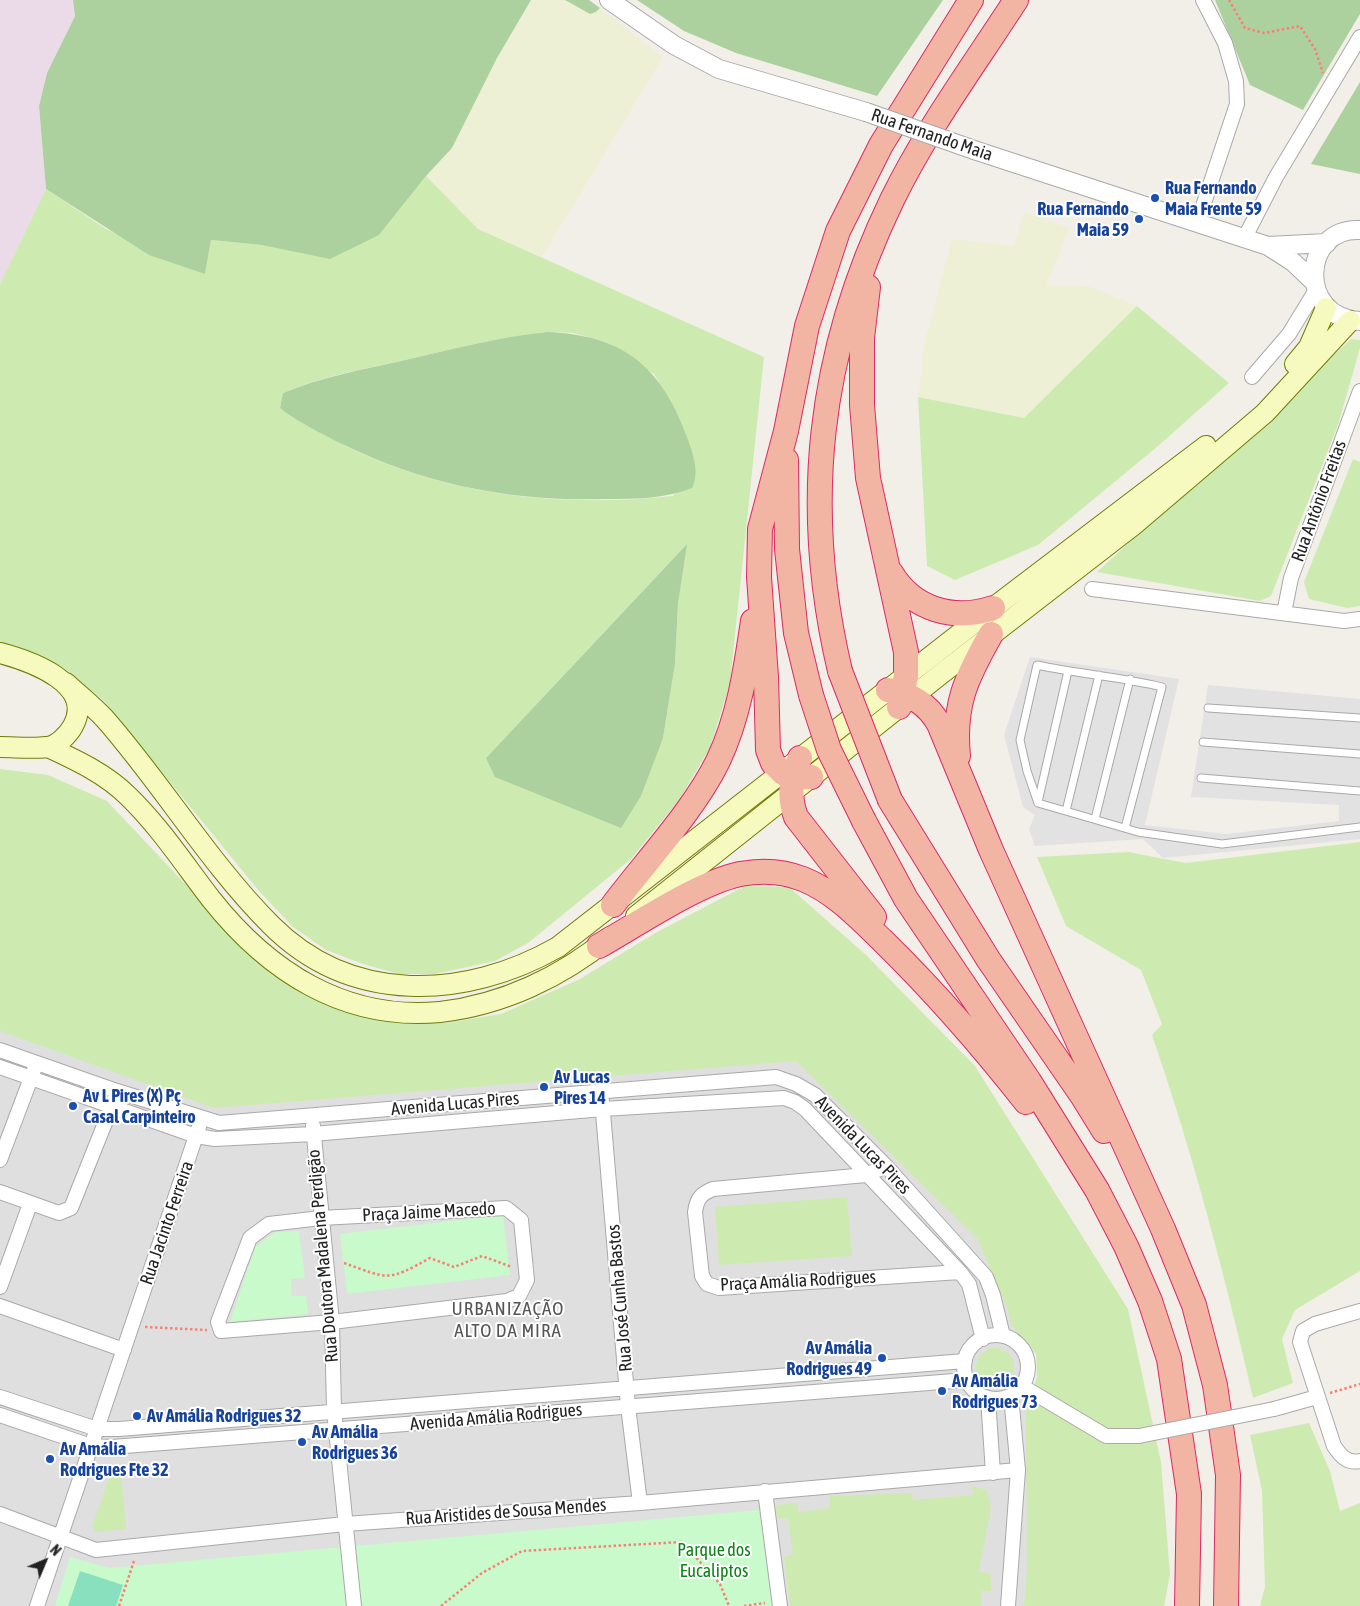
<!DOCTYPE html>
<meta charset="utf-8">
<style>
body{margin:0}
#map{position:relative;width:1360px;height:1606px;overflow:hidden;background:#f2efe9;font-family:"Asap Condensed",sans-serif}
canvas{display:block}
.north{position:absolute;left:20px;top:1536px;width:50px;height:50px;-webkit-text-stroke:4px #fff;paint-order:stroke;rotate:45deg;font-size:14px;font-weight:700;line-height:20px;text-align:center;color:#222}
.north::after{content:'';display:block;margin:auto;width:18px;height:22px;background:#222;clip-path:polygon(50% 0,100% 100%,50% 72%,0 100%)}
</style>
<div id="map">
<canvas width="1360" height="1606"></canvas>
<div class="north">N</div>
</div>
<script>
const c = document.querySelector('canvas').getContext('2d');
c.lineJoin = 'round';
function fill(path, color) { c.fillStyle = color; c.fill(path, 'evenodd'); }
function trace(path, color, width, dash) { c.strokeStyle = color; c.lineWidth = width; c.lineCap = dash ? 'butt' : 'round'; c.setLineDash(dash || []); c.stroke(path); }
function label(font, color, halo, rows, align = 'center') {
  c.font = font + ' "Asap Condensed",sans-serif'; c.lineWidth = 4; c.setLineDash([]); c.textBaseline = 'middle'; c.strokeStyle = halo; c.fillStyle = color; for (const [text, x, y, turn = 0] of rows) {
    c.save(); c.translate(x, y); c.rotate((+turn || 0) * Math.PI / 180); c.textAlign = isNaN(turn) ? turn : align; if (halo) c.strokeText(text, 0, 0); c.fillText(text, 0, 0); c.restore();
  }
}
fill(new Path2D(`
 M0,1000L209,1085L831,1029L1026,1248L1043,1606H0Z`), '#e0dfdf');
fill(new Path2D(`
 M0,0H73L75,16L47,73L39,106L46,189L0,284Z`), '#ebdbe8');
fill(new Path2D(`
 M531,0H565L590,14L596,12L600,8L663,57L542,257L478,229L426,176L452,148L497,58Z
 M1024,212L1070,228L1046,285L1088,286L1137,306L1024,418L918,397L924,345L952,239L1014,246Z`), '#eef0d5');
fill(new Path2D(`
 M426,176L478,229L764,357L730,683L710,748L679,800L631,859L528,943L495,961L435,974H399L363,964L326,950L293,927L259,891L103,700L62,667L13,645L0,643V284L46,189L106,229L205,274L211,240L262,245L379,235ZM547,332L573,333L592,338L654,374L678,416L694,459L673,496C561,508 448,496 346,446C323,434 300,424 280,408L283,393C322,376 364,369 405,360C452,349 499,337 547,332ZM686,545L678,604L675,664L663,738L486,758Z
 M1137,306L1229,383L1157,447L1038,545L955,580L927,566L918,397L1024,418Z
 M1351,339L1360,340V348L1338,425L1271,596L1260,601L1097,572Z
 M1353,459L1360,462V606L1347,608L1309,599L1304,582Z
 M0,769L48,775L107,801L241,943L278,976L330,1006L388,1022L446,1023L501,1014L580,979L657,932L745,886L789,887L865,954L975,1066L1128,1309L1161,1462L1170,1574L1164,1606H1024L1027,1570L1026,1410L1037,1377L1036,1354L1012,1326L1006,1305L977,1238L796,1061L214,1108L0,1031Z
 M1360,842V1271L1295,1310L1282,1339L1293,1383L1253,1398C1225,1276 1193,1154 1152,1035L1162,1024L1141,970L1066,926L1037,857L1128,852L1186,863Z
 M847,1197L852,1256L719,1265L715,1207Z
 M976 1367a19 19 0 1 1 38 0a19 19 0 1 1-38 0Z
 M1309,1423L1330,1471L1340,1511L1360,1503V1606H1260L1265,1587L1262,1491L1250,1435Z
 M111,1472L121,1473L126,1529L96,1532L92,1527Z
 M972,1486L987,1490L991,1508L979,1571L991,1574V1591H981V1606H790L784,1557L793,1554L788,1519L777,1518L776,1505L797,1503L799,1512L829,1508L830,1496L912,1493L913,1500L973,1495Z`), '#cdebb0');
fill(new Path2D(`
 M73,0H531L497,58L452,148L426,176L379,235L330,259L262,245L211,240L205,274L149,255L46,189L39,106L47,73L75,16Z
 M565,0H589L600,8L596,12L590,14Z
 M637,0H943L877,96L736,53L684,31Z
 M1215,0H1360V14L1303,110L1250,85Z
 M1360,82V174L1311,164Z
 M547,332C623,335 661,366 687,437C693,453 700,472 692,488C664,499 636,499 606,499C513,502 426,485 342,444C320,433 299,423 280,408L283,393C321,377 361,370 401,361C449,350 498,337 547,332Z
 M687,544L678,604L675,664L663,738L641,796L621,828L495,777L486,758Z`), '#add19e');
fill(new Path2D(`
 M503,1215L510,1275L347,1294L340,1234Z
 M299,1231L305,1278L291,1279L292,1296H306L308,1314L230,1322L255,1247L275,1232Z
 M759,1510L772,1606H55L70,1557L109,1568Z`), '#c8facc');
fill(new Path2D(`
 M80,1571L123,1585L116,1606H68Z`), '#88e0be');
fill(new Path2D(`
 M1030,657L1179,679L1145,825L1226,834L1339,821V805L1191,797L1208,685L1360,699V839L1163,858L1143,839L1035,846L1029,829L1035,815L1023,807L1004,735Z`), '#e2e2e2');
const service = new Path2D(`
 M1208,708L1360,718
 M1203,742L1360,754
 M1201,778L1360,791
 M1038,802L1068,671
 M1038,803L1027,771L1020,740L1037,665C1079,674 1121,677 1162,687L1125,828
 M1038,803L1138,832L1222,844L1360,827
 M1066,811L1099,675
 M1095,819L1130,679`);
const minor = new Path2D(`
 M1197,224L1237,104L1236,81L1225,43L1203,0
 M1244,239L1276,177L1360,37
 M1252,377L1289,334L1316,290
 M1092,589L1344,621L1360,619
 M1284,613L1291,578L1360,391
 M0,1050L117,1091L219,1123L776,1077L796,1084L815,1095L886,1166L986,1277L993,1295L1003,1336
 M0,1067L196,1136L215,1139L313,1134L603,1109L784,1098L795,1102L805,1109L960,1272L969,1284L983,1339
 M602,1101L628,1406L640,1503
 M313,1126L332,1322L334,1410L354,1606
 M0,1160L34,1070
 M886,1166L866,1175L713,1189C701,1194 697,1198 695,1212L702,1276L707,1284L719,1288L960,1272
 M0,1192L59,1213L71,1208L115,1098
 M506,1208L521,1220L527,1280L519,1296L507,1301L332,1322L221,1331L218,1322L250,1238L269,1224L321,1218Z
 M0,1287L30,1204
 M0,1306L124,1350
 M1360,1311L1315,1324L1303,1331L1300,1342L1334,1446C1340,1455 1347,1464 1360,1461
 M964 1367a32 32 0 1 1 64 0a32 32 0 1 1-64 0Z
 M1022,1386L1106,1436H1139
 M0,1397L97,1429H119L965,1361
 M988,1398L993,1473
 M1274,1409L1317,1397
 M0,1415L91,1446L112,1447L967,1380
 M765,1491L780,1606
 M0,1514L96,1550L345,1524L640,1503L1018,1470
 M37,1606L199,1127
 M1008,1606L1018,1470L1011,1396`);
const tertiary = new Path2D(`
 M609,0L674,45L719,69L866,112
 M977,151L1268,246L1293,262L1313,281
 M1360,230C1301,227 1297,318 1360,321
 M1268,246L1327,243`);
const secondary = new Path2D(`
 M1295,364L1309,347L1326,308
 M0,653C30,661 96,684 73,726C68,735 57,746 47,747C32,749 15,747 0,747
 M66,683C79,695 93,706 105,719C163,785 209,863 271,925C351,1005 465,1000 558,947L993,608L1206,446
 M48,747C76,760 106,774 128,796C160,827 184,864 211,899C268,971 344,1021 440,1012C502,1005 562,977 610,937
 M636,916L941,674L1136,523L1265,413L1350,321`);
const trunk = new Path2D(`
 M868,287L862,338V405L868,478L906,652V676L899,707
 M786,460L787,549L796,633L811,695
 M891,573C913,610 954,621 993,608
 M840,671C801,506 818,353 892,200C926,130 974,65 1016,0
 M888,690C912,695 927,703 939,724L991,850L1163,1229L1194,1305L1215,1385L1228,1475L1226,1606
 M958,756C953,705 966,678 991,634
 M800,758C791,778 788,796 796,817L874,917
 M811,777H793L783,773L773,763L768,750L766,677L759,577L760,529L786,431L807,326L838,231L881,145L971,0
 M890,800L988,959L1083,1097L1104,1131
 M864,821L906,899L1029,1081L1097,1190L1126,1246L1150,1301L1169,1359L1189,1494L1187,1606
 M613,905C647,860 694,810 718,761C739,717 746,669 753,621
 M599,946C638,924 698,883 740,874C761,870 783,871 803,879C835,892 859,918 883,941C935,992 982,1046 1026,1102`);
trace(service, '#a9a9a9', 9);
trace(minor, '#a9a9a9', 16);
trace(tertiary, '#a9a9a9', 20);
trace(secondary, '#707d05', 22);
trace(trunk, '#dc2a67', 26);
trace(new Path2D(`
 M1229,0L1245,28L1264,33L1300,26L1315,49L1323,73
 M344,1263C389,1279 387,1282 430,1258L454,1267L482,1256L512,1267
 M145,1327L207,1330
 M1330,1393L1360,1384
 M119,1606L134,1561
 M441,1606L482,1573L522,1551L682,1542L720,1584L729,1606
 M744,1606L765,1603`), '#fa8072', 2.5, [2.5, 2.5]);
trace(service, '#fff', 7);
trace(minor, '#fff', 14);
trace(tertiary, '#fff', 18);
trace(secondary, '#f7fabf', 20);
trace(trunk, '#f2b4a3', 24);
const minorBridge = new Path2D(`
 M1139,1436L1274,1409`);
const tertiaryBridge = new Path2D(`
 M866,112L977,151`);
const trunkBridge = new Path2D(`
 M840,671L890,800
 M811,695L829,750L864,821`);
trace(minorBridge, '#a9a9a9', 16, []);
trace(tertiaryBridge, '#a9a9a9', 20, []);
trace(trunkBridge, '#dc2a67', 26, []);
trace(minorBridge, '#fff', 14);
trace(tertiaryBridge, '#fff', 18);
trace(trunkBridge, '#f2b4a3', 24);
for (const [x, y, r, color] of [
 [1155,198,5,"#1a4fb4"],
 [1139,219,5,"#1a4fb4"],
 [544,1087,5,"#1a4fb4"],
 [73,1106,5,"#1a4fb4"],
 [882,1358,5,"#1a4fb4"],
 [942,1391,5,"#1a4fb4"],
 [137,1416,5,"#1a4fb4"],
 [302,1442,5,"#1a4fb4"],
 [50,1459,5,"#1a4fb4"]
]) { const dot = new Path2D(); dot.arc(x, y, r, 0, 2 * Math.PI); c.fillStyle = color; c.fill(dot); trace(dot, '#fff', 2); }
label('18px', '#222', '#fff', [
 ["Rua Fernando Maia",932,135,19],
 ["Rua António Freitas",1319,501,-70],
 ["Avenida Lucas Pires",455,1104,-5],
 ["Avenida Lucas Pires",863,1145,46],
 ["Praça Jaime Macedo",429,1212,-3],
 ["Rua Jacinto Ferreira",167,1223,-71],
 ["Rua Doutora Madalena Perdigão",323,1256,-95],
 ["Praça Amália Rodrigues",798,1281,-3],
 ["Rua José Cunha Bastos",620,1298,-95],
 ["Avenida Amália Rodrigues",496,1417,-5],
 ["Rua Aristides de Sousa Mendes",506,1512,-4]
]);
label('bold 18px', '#164399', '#fff', [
 ["Rua Fernando",1165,188],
 ["Maia Frente 59",1165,209],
 ["Rua Fernando",1129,209,"right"],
 ["Maia 59",1129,230,"right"],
 ["Av Lucas",554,1077],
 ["Pires 14",554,1098],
 ["Av L Pires (X) Pç",83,1096],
 ["Casal Carpinteiro",83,1117],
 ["Av Amália",872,1348,"right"],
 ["Rodrigues 49",872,1369,"right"],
 ["Av Amália",952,1381],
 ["Rodrigues 73",952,1402],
 ["Av Amália Rodrigues 32",147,1416],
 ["Av Amália",312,1432],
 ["Rodrigues 36",312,1453],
 ["Av Amália",60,1449],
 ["Rodrigues Fte 32",60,1470]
], 'left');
label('18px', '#0c8416', '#fff', [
 ["Parque dos",714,1550],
 ["Eucaliptos",714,1571]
]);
c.letterSpacing = '1px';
label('19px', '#555', '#fff', [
 ["URBANIZAÇÃO",508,1309],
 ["ALTO DA MIRA",508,1331]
]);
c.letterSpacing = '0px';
</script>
